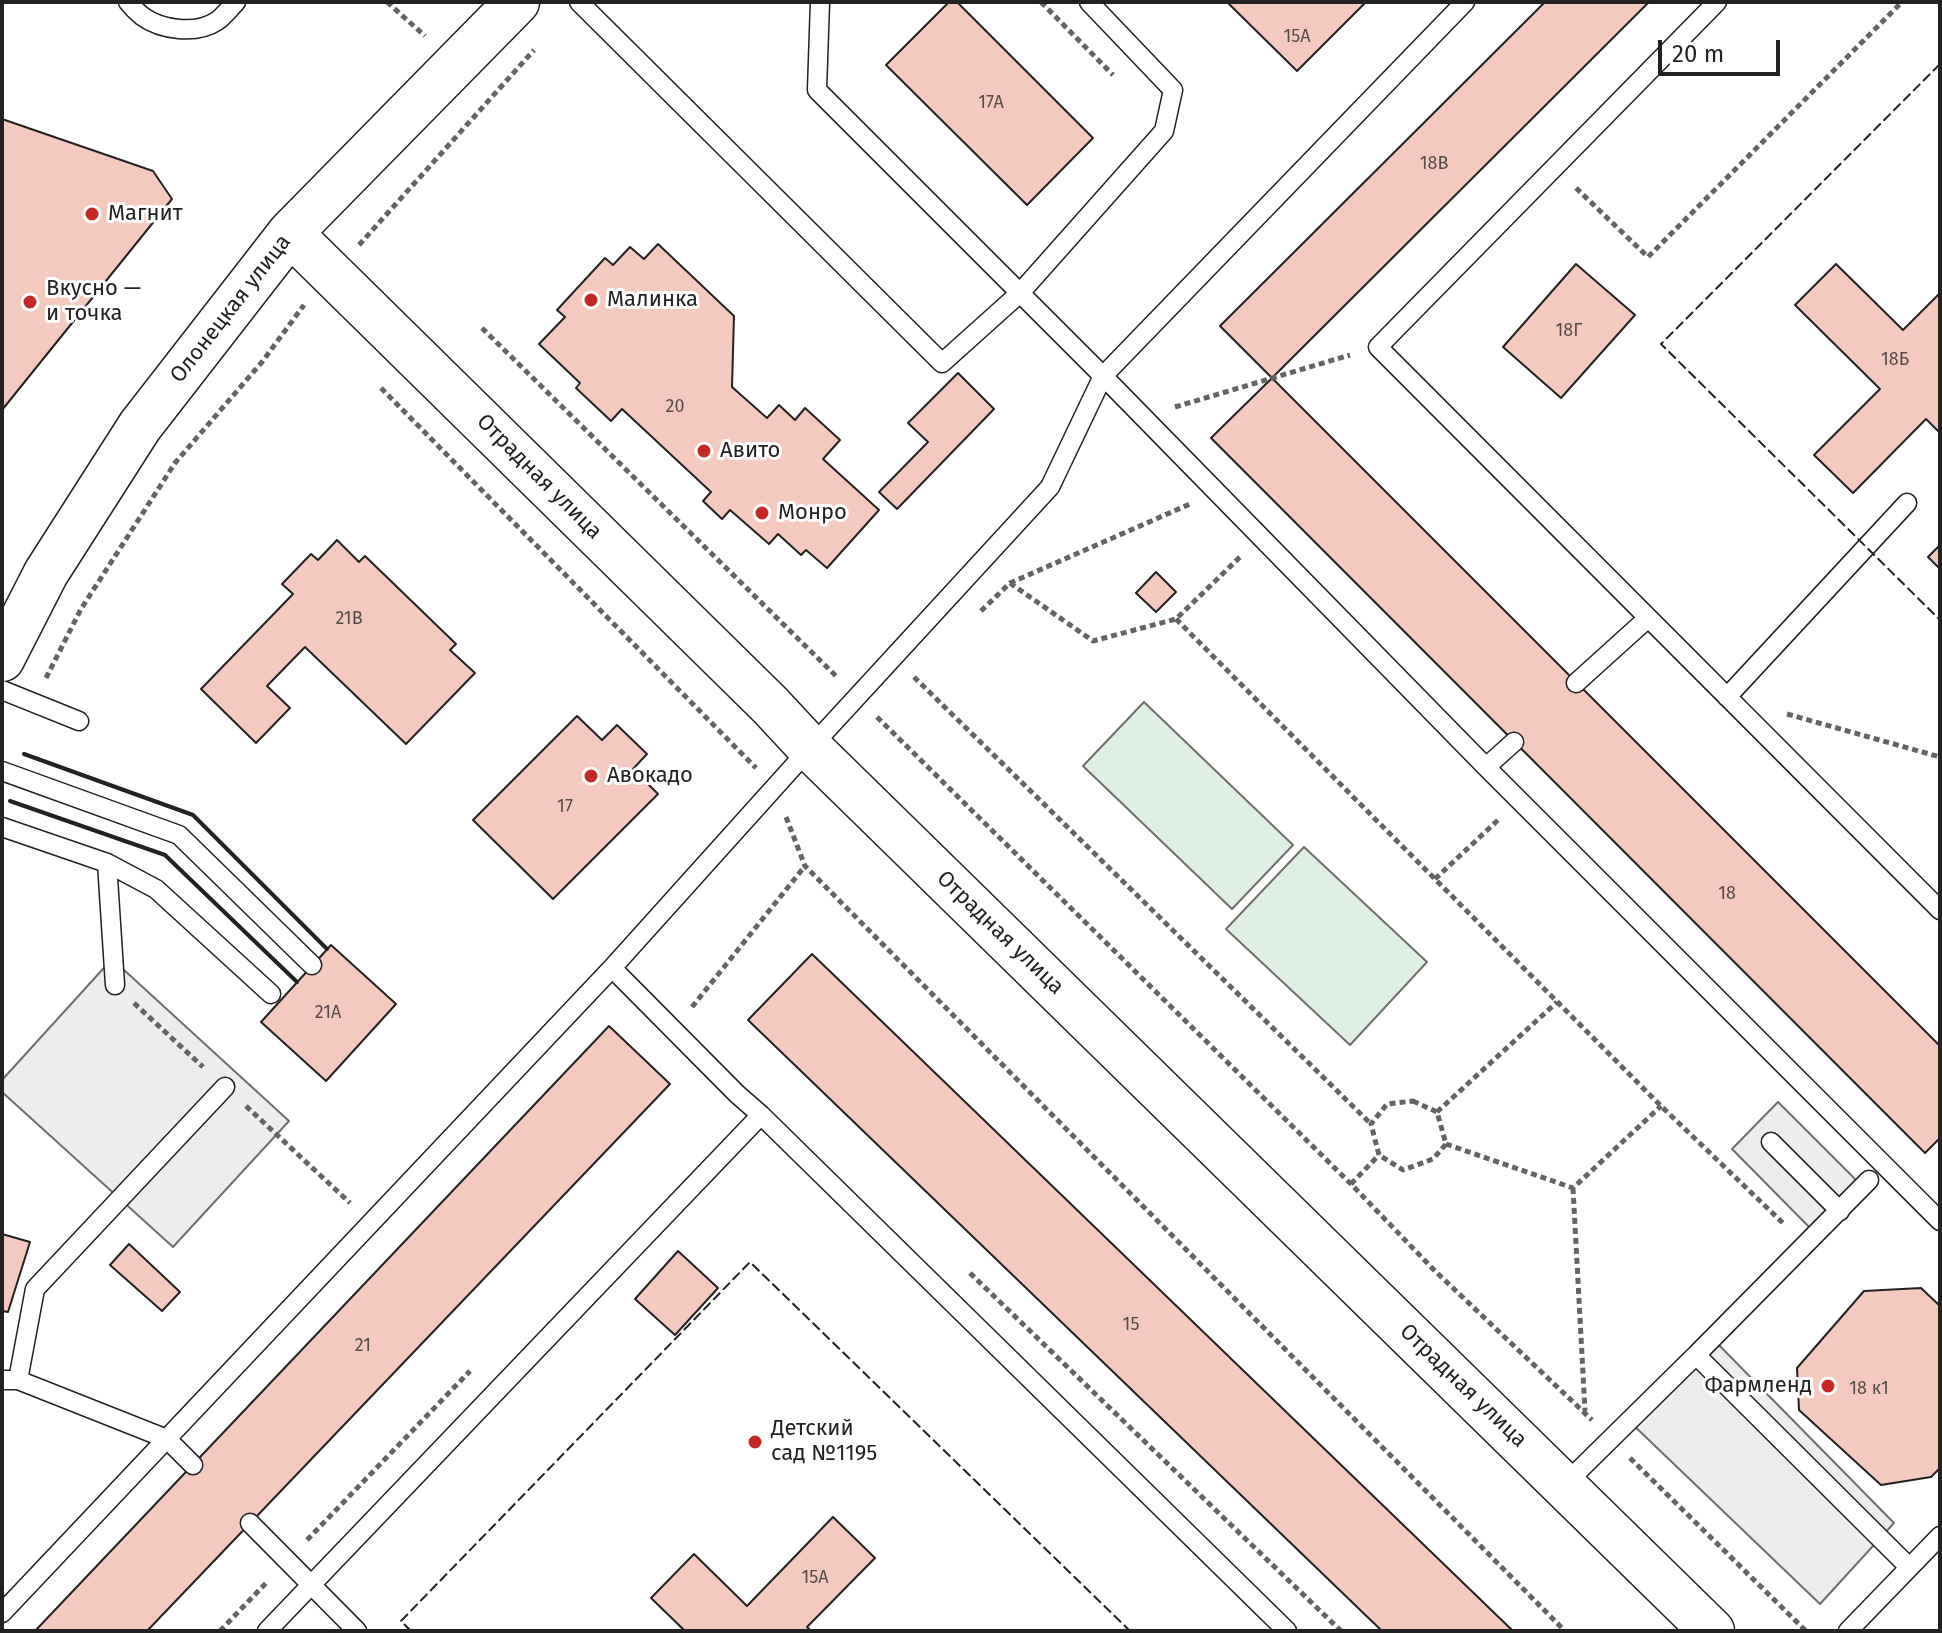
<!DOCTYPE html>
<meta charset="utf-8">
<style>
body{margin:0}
#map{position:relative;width:1942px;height:1633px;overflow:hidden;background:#fff;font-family:"Fira Sans",sans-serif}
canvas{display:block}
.frame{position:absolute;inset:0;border:4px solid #222;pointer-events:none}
.scale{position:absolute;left:1658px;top:40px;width:122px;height:36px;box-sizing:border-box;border:4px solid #222;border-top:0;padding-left:10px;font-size:24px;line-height:28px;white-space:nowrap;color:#222;-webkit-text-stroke:6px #fff;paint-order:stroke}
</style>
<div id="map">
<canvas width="1942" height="1633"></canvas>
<div class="frame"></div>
<div class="scale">20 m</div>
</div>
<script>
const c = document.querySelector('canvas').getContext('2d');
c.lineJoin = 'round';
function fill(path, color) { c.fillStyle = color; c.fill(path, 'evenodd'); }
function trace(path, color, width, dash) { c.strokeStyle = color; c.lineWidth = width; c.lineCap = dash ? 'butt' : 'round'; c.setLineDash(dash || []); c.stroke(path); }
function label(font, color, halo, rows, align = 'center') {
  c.font = font + ' "Fira Sans",sans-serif'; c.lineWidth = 6; c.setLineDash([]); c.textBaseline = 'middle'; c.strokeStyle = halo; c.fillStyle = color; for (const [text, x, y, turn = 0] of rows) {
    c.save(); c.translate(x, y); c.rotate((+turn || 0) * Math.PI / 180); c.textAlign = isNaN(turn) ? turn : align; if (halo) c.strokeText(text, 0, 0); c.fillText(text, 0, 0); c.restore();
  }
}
const green = new Path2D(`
 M1144,702L1293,845L1232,909L1083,766Z
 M1304,847L1427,962L1350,1045L1226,929Z`);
fill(green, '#e0efe3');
trace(green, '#6f6f6f', 2);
const parking = new Path2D(`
 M112,959L289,1121L173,1247L2,1092V1080Z
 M1778,1102L1863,1187L1816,1234L1732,1149Z
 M1711,1337L1894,1523L1820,1604L1629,1421Z`);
fill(parking, '#ededed');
trace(parking, '#6f6f6f', 2);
const building = new Path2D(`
 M949,2H957L1093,138L1027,205L886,65Z
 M1227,2H1366L1297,71Z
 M1545,2H1649L1272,378L1220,326Z
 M2,119L153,171L172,199L2,410Z
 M658,244L734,316L732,387L767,418L779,405L795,420L805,408L840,440L823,459L879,510L827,568L806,550L801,555L778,534L769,544L730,510L722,519L703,501L711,492L622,409L611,421L576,388L580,383L539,344L565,317L557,310L605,258L613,265L630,247L644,259Z
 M1576,264L1635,315L1561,398L1503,347Z
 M1836,264L1903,330L1940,293V433L1926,419L1853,493L1814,455L1880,389L1795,305Z
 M958,373L994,409L897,509L879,492L928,442L908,423Z
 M1272,378L1940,1046V1138L1925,1153L1211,438Z
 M337,540L359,562L365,556L456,644L450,650L475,673L406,744L305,647L267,686L290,708L256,743L201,689L293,594L282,584L311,554L318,560Z
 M1940,545V569L1928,557Z
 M1156,572L1176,592L1156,612L1136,593Z
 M577,716L602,740L617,725L647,754L633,769L658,794L553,899L473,820Z
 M331,945L396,1004L326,1081L261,1022Z
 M812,954L1513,1631H1382L748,1020Z
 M609,1026L670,1084L147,1631H35Z
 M2,1234L30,1242L8,1312L2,1311Z
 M129,1244L180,1292L162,1311L110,1265Z
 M678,1251L718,1288L675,1335L635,1299Z
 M1921,1288L1940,1306V1468L1931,1477L1881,1485L1799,1410L1797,1368L1864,1291Z
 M833,1517L875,1558L807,1627L811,1631H685L651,1598L694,1554L747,1606Z`);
fill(building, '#f3c9c0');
trace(building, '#222', 2);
const service = new Path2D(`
 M128,2C132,7 137,12 142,16C161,30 196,35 217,21C224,16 230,8 236,2
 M579,2L942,363L1020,293L1164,131L1173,90L1089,2
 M820,2L817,90L1103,376L1486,767L1940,1221
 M1717,2L1378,347L1940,910
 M1576,683L1648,618
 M2,690L79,721
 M1727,697L1907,503
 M1486,767L1514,742
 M2,771L179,835L312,965
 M2,827L107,863L156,889L271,994
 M107,863L115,985
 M1771,1142L1840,1211
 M1696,1355L1869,1180
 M2,1380H18L167,1439L193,1465
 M18,1380L35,1289L225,1087
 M1564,1485L1696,1355L1909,1567
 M250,1523L357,1631
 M2,1613L612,968
 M267,1631L761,1115
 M1287,1631L761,1115L737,1094L612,968L810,748L1050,487L1103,376L1465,2
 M1848,1631L1940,1536`);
const tertiary = new Path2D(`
 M290,233L770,705L810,748L1712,1631
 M2,659L46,573L140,426L290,233L517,2`);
trace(service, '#222', 21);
trace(tertiary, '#222', 47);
trace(new Path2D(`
 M387,2L425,36
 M1041,2L1113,75
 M1576,188L1648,257L1902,2
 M359,245L534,50
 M482,328L836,676
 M381,388L756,768
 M1175,407L1350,355
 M1010,583L1093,641L1176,619L1240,557
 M981,611L1010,583L1190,504
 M1176,619L1661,1106L1785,1225
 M914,677L1371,1124
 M46,678L81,609L175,463L262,362L304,305
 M1787,714L1940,757
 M877,717L1351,1184L1434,1270L1592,1420
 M786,817L805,866L1565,1631
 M1435,879L1498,820
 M134,1003L203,1067
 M692,1007L805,866
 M1413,1101L1437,1112L1446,1144L1433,1159L1403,1170L1379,1155L1371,1124L1387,1104Z
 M246,1106L350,1203
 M1437,1112L1557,1002
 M1446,1144L1573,1188L1661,1106
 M1351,1184L1379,1155
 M1573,1188L1585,1411
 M970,1273L1341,1631
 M1630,1458L1806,1631
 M307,1540L470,1371
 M220,1631L267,1582`), '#646464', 5, [6, 4]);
trace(service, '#fff', 18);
trace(tertiary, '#fff', 44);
trace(new Path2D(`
 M1940,64L1661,344L1940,620
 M411,1631L401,1621L750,1262L1130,1631`), '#222', 2, [10, 4]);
trace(new Path2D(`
 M24,754L193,815L327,949
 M10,801L165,855L297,982`), '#222', 4);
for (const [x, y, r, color] of [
 [92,214,8,"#c62828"],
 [591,300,8,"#c62828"],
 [30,302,8,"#c62828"],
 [704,451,8,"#c62828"],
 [762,513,8,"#c62828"],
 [591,776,8,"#c62828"],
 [1828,1386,8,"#c62828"],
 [755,1442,8,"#c62828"]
]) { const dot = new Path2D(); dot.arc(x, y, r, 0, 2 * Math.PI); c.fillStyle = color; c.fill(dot); trace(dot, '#fff', 3); }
label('18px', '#564c4a', null, [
 ["15А",1297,37],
 ["17А",991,103],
 ["18В",1434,164],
 ["18Г",1569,331],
 ["18Б",1895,360],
 ["20",675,407],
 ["21В",349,619],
 ["17",565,807],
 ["18",1727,894],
 ["21А",328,1013],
 ["15",1131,1325],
 ["21",363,1346],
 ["18 к1",1869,1389],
 ["15А",815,1578]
]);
label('22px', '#222', '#fff', [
 ["Магнит",108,214],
 ["Вкусно —",46,289],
 ["и точка",46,314],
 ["Малинка",607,300],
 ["Авито",720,451],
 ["Монро",778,513],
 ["Авокадо",607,776],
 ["Фармленд",1812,1386,"right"],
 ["Детский",771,1429],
 ["сад №1195",771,1454]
], 'left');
label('22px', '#222', '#fff', [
 ["Олонецкая улица",231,309,-52],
 ["Отрадная улица",539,477,45],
 ["Отрадная улица",1000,933,44],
 ["Отрадная улица",1463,1386,44]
]);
</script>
